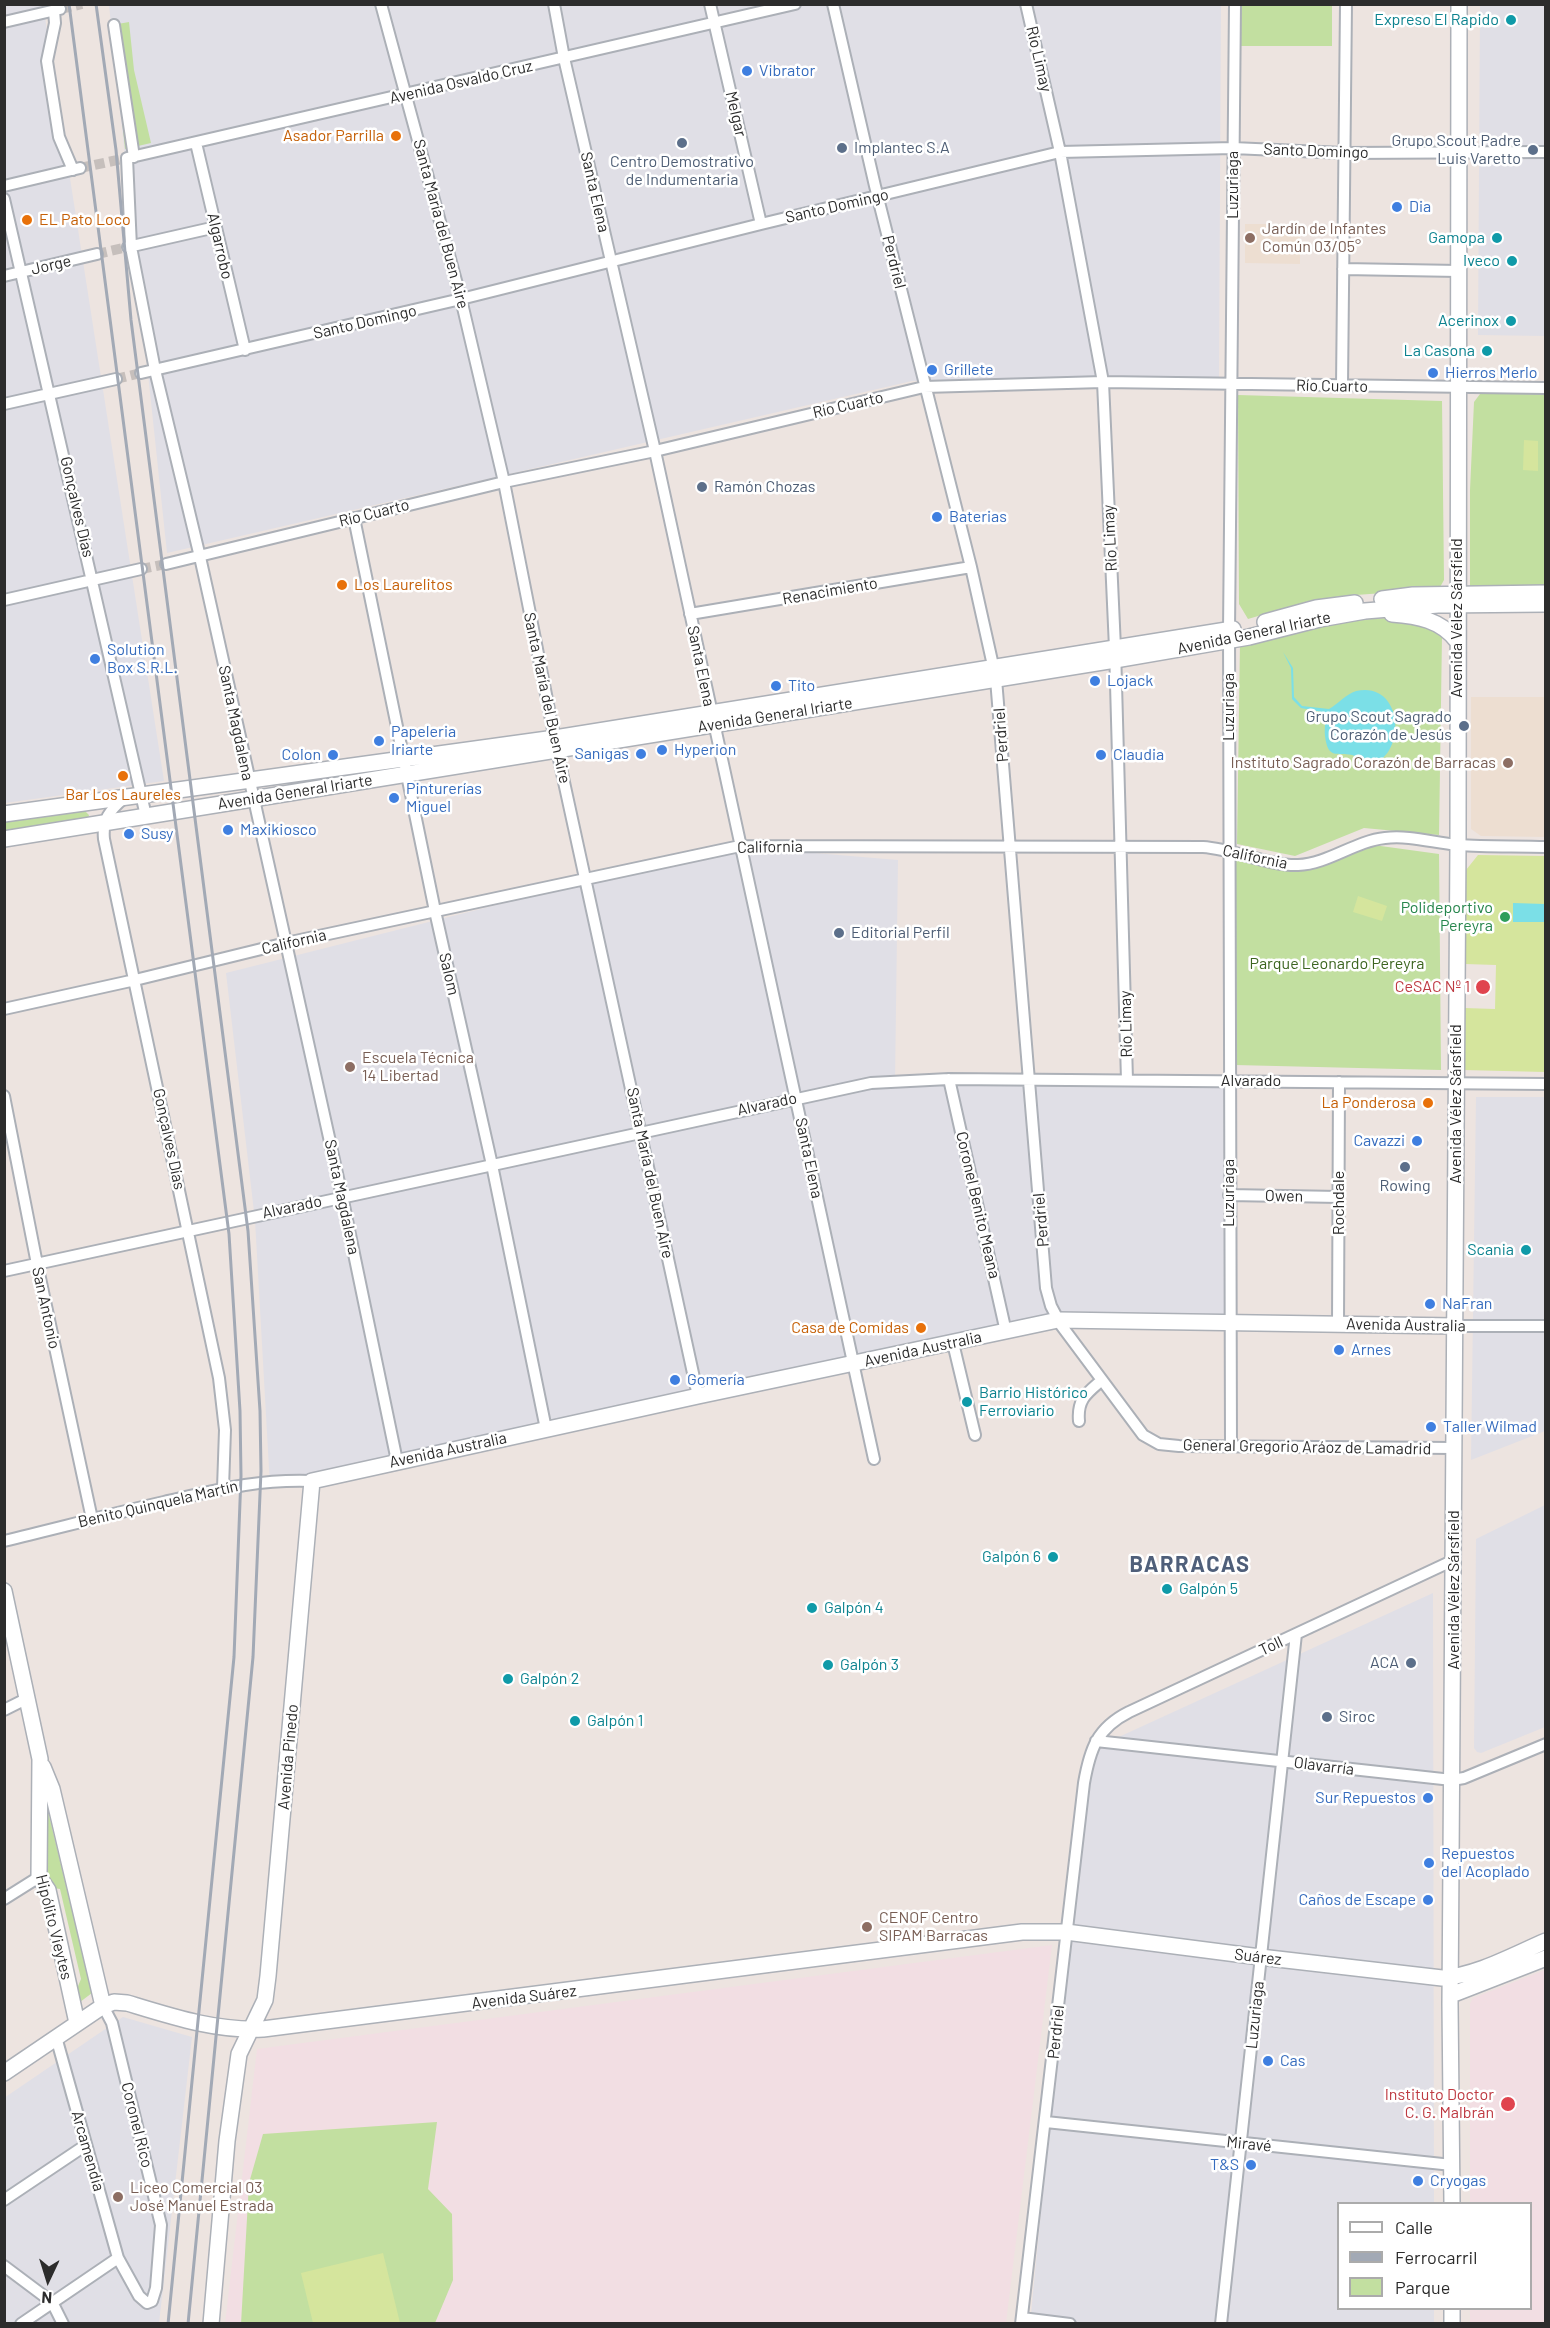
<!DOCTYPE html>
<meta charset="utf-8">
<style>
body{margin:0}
#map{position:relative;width:1550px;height:2328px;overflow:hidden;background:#ede4e0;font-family:Barlow,sans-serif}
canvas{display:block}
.frame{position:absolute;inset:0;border:6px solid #2c2c2c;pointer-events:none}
.legend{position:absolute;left:1337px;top:2202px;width:195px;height:108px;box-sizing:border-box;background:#fff;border:2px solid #ababab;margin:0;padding:8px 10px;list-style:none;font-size:18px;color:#2c2c2c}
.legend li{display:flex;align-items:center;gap:12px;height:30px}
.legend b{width:30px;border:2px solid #ababab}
.north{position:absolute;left:18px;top:2250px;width:60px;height:60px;-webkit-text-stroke:4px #fff;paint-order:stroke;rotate:184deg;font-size:16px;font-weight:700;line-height:24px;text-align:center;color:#2c2c2c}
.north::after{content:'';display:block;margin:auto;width:21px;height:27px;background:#2c2c2c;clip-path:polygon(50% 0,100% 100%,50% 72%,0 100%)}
</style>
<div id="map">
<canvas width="1550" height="2328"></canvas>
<div class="frame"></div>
<ul class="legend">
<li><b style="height:8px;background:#fff"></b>Calle</li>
<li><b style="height:8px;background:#a2a9b5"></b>Ferrocarril</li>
<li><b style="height:16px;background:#c2dfa0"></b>Parque</li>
</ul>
<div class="north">N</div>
</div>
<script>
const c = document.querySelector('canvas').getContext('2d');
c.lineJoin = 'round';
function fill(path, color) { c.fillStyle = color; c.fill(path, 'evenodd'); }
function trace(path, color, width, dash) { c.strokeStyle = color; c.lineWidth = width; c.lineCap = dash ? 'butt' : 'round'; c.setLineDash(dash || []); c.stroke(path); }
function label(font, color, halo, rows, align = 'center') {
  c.font = font + ' Barlow,sans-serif'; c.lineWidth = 5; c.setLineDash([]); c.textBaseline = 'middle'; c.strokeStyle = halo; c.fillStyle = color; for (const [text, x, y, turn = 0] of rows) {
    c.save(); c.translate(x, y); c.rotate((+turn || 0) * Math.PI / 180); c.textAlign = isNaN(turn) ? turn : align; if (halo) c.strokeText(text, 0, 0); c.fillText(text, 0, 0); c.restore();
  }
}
fill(new Path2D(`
 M4,5H43L164,781L5,803Z
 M109,5H1221L1219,377L912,381L167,553Z
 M1480,5H1545V336L1478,335Z
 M731,846L898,860L895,1082H1230L1228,1315L1043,1323L270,1486L255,1220L226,973Z
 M1476,1097H1545V1431L1471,1460Z
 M1545,1505V1727L1481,1753L1477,1752L1474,1748L1476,1539Z
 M1433,1593L1434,2203L1338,2204V2308L1434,2309V2323L1030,2324L1086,1752Z
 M123,2017L192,2037L159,2323H5L4,2098Z`), '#e0dfe6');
fill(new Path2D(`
 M1245,224H1300V264L1245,263Z
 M1471,697H1545V837L1481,836L1471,829Z`), '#edded1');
fill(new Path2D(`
 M1052,1945L1006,2323L225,2324L257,2049Z
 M1545,1970V2323H1470V2309L1530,2308V2204L1470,2203V2004L1473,1998Z`), '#f2dee3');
fill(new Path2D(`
 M1240,5H1332V46H1240Z
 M129,22L134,70L151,143L125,149L112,25Z
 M1545,393V588H1470V490L1474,402L1480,394Z
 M1238,395L1442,401L1444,580L1439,589L1342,596L1309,601L1248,619L1239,604Z
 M1387,618L1439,630L1442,636L1439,835L1364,828L1295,856L1237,844L1240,643L1345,621Z
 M84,810L89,815L88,820L5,834V820Z
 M1366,844L1439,854L1441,1070L1235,1065L1234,857L1294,871Z
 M47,1807L92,1993L80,2002L76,1991L81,1979L60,1889L53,1888L45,1875L47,1861L44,1835Z
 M437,2122L428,2189L452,2214L453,2280L435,2323L241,2324L249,2183L263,2134Z`), '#c2dfa0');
fill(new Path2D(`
 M1524,440L1538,441V471L1523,470Z
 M1478,855L1545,856V1072L1463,1070L1464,1008L1495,1009L1496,965L1465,964L1466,870Z
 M1358,896L1387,906L1382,921L1353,912Z
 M383,2253L400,2323H313L301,2273Z`), '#d5e59d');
fill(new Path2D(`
 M1283,652L1293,668L1294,697L1302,706L1329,709C1338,704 1346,694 1356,691C1404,680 1408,757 1369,765C1363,763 1359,757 1352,755C1337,752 1328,760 1325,736C1324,728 1327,720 1322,712L1301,708L1292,699L1291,668Z
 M1513,903L1545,904V922H1513Z`), '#7bdfe7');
trace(new Path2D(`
 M61,9L82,4
 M80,168L127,158
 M97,254L128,247
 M116,379L141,373
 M141,569L166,564`), '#c6bfbc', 10, [10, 5]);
const street = new Path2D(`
 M381,4L461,299L504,482L557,750L698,1396
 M554,4L564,58L655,451L874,1459
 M710,4L761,224
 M833,4L875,186L971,567L996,679L1046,1288L1051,1306L1061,1325L1143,1435L1159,1444L1179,1446L1455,1448
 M1026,4L1060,152L1103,382L1115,648L1127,1080
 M54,11L55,23L47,61L59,137L73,170
 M4,22L60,9
 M114,25L134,157
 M196,143L245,350
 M4,186L80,168
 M4,199L146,816
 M128,247L216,227
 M1343,269L1459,271
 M4,276L97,254
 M141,373L461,299L761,224L1060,152L1233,148L1344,153L1546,152
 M1342,385L1346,4
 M4,404L116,379
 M354,518L435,911L492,1165L546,1429
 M166,564L504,482L655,451L924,387L1103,382L1546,388
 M4,600L141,569
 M690,614L971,567
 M123,799C110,810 102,820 104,839L219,1378L225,1430L223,1488
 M4,1009L135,980L286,943L740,846L1203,847C1234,849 1270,866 1298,865C1328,864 1355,841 1385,838C1410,835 1434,843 1458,845C1487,847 1517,846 1546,847
 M949,1079L1006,1332
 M4,1096L37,1264L92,1519
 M1229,1195L1339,1197
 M4,1271L871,1083L949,1079L1546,1084
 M1338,1324L1339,1082
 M1455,1326H1546
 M953,1343L975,1435
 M1079,1421C1077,1399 1087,1393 1102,1380
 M1231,1446L1229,630L1235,4
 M397,1461L342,1196L286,943L200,557L155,370L131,247L127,158L795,4
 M4,1541C58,1528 111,1514 164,1502C217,1490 257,1479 312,1481
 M4,1710L28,1698
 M1096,1741L1452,1780L1464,1778L1546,1744
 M4,1899L39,1877
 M56,2037L118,2258L139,2296L147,2303L152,2301L156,2288L161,2225L112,2023L103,2006
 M1046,2122L1452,2165
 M4,2200L86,2145
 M4,2266L52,2302L63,2324
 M1022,2318L1070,2324
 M21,2324L118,2258
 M1021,2324L1084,1783C1090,1749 1097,1728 1129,1712L1454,1560
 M1221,2324L1296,1634`);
const secondary = new Path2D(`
 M1382,599L1413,595L1546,593
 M1392,614C1418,616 1441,620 1457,641
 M1265,622L1316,608L1355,603
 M4,814L555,738L1233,629
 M4,839L1115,660L1249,637L1320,619L1365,611L1438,605L1546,604
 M4,1591L40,1759L39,1877L48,1890L77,2023
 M43,1767L52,1789L103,2006
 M1451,1995L1546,1958
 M4,2073L103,2006L114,2002L127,2003C173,2017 215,2031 263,2029L1022,1932H1066L1260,1957L1442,1978C1478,1975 1513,1955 1546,1941
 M1452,2204L1450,2003L1458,845L1459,4
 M211,2324L227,2141L239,2054L265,2000L268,1976L312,1481L698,1396L1058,1320L1455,1326
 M1452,2324V2308`);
trace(street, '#acb0b7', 14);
trace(secondary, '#acb0b7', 18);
trace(street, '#fff', 10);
trace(secondary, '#fff', 15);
trace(new Path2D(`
 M69,4L229,1234L240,1411L241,1476L234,1657L168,2324
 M96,4L116,150L131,320L248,1231L260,1411L261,1471L253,1657L188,2324`), '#a2a9b5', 3);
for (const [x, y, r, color] of [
 [1511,20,6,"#0f9aa8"],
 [747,71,6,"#3f7fe0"],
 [396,136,6,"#e8710a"],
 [682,143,6,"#5c6f8a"],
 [842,148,6,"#5c6f8a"],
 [1533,150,6,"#5c6f8a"],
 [1397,207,6,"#3f7fe0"],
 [27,220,6,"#e8710a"],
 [1250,238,6,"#8d6e63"],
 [1497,238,6,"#0f9aa8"],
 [1512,261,6,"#0f9aa8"],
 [1511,321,6,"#0f9aa8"],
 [1487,351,6,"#0f9aa8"],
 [932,370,6,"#3f7fe0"],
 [1433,373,6,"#3f7fe0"],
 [702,487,6,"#5c6f8a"],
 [937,517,6,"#3f7fe0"],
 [342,585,6,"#e8710a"],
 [95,659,6,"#3f7fe0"],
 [1095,681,6,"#3f7fe0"],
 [776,686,6,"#3f7fe0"],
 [1464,726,6,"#5c6f8a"],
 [379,741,6,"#3f7fe0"],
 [662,750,6,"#3f7fe0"],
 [641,754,6,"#3f7fe0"],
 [333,755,6,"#3f7fe0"],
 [1101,755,6,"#3f7fe0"],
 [1508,763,6,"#8d6e63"],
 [123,776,6,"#e8710a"],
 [394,798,6,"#3f7fe0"],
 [228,830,6,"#3f7fe0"],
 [129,834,6,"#3f7fe0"],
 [1505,917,6,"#2e9e5b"],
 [839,933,6,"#5c6f8a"],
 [1483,987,8,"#e0444e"],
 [350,1067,6,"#8d6e63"],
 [1428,1103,6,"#e8710a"],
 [1417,1141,6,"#3f7fe0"],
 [1405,1167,6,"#5c6f8a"],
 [1526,1250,6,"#0f9aa8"],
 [1430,1304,6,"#3f7fe0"],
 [921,1328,6,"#e8710a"],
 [1339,1350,6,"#3f7fe0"],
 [675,1380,6,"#3f7fe0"],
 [967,1402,6,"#0f9aa8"],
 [1431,1427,6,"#3f7fe0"],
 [1053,1557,6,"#0f9aa8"],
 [1167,1589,6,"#0f9aa8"],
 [812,1608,6,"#0f9aa8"],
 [1411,1663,6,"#5c6f8a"],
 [828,1665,6,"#0f9aa8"],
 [508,1679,6,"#0f9aa8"],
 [1327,1717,6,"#5c6f8a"],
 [575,1721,6,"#0f9aa8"],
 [1428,1798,6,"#3f7fe0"],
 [1429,1863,6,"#3f7fe0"],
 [1428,1900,6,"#3f7fe0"],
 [867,1927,6,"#8d6e63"],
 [1268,2061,6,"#3f7fe0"],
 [1508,2104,8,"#e0444e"],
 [1251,2165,6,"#3f7fe0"],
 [1418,2181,6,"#3f7fe0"],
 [118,2197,6,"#8d6e63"]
]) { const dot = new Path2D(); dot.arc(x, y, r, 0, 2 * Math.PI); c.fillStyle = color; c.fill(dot); trace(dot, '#fff', 2); }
label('16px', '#0d838f', '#fff', [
 ["Expreso El Rapido",1499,20],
 ["Gamopa",1485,238],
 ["Iveco",1500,261],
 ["Acerinox",1499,321],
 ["La Casona",1475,351],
 ["Scania",1514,1250],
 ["Barrio Histórico",979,1393,"left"],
 ["Ferroviario",979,1411,"left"],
 ["Galpón 6",1041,1557],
 ["Galpón 5",1179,1589,"left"],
 ["Galpón 4",824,1608,"left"],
 ["Galpón 3",840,1665,"left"],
 ["Galpón 2",520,1679,"left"],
 ["Galpón 1",587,1721,"left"]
], 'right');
label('16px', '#2c2c2c', '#fff', [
 ["Río Limay",1039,59,77],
 ["Avenida Osvaldo Cruz",461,82,-13],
 ["Melgar",736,114,77],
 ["Santo Domingo",1316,151,2],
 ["Luzuriaga",1233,185,-90],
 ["Santa Elena",595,192,77],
 ["Santo Domingo",837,206,-13],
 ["Santa María del Buen Aire",441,224,75],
 ["Algarrobo",220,246,77],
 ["Perdriel",894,262,76],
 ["Jorge",51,265,-13],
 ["Santo Domingo",365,322,-13],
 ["Río Cuarto",1332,386,1],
 ["Río Cuarto",848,405,-13],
 ["Gonçalves Días",77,507,77],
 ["Río Cuarto",374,513,-14],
 ["Río Limay",1110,538,-93],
 ["Renacimiento",830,591,-10],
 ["Avenida Vélez Sársfield",1457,618,-90],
 ["Avenida General Iriarte",1254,633,-12],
 ["Santa Elena",701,666,78],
 ["Santa María del Buen Aire",547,698,78],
 ["Luzuriaga",1229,707,-90],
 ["Avenida General Iriarte",775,715,-9],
 ["Santa Magdalena",236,723,78],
 ["Perdriel",1001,735,-94],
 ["Avenida General Iriarte",295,792,-9],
 ["California",770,847,-1],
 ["California",1255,857,12],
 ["California",294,942,-13],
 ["Salom",449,974,77],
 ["Río Limay",1126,1024,-91],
 ["Alvarado",1251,1081],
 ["Alvarado",767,1104,-12],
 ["Avenida Vélez Sársfield",1456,1104,-90],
 ["Gonçalves Días",169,1139,78],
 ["Santa Elena",809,1158,78],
 ["Santa María del Buen Aire",650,1173,78],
 ["Luzuriaga",1229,1193,-90],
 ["Owen",1284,1196,1],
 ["Santa Magdalena",342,1197,78],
 ["Rochdale",1339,1203,-90],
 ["Coronel Benito Meana",978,1205,77],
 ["Alvarado",292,1207,-12],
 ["Perdriel",1041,1220,-95],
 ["San Antonio",46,1308,78],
 ["Avenida Australia",1406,1325,1],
 ["Avenida Australia",923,1349,-12],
 ["General Gregorio Aráoz de Lamadrid",1307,1447,1],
 ["Avenida Australia",448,1450,-12],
 ["Benito Quinquela Martín",158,1504,-13],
 ["Avenida Vélez Sársfield",1454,1590,-90],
 ["Toll",1271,1646,-25],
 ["Avenida Pinedo",288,1757,-85],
 ["Olavarría",1324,1766,7],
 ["Hipólito Vieytes",54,1927,76],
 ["Suárez",1258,1957,7],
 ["Avenida Suárez",524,1997,-7],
 ["Luzuriaga",1255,2015,-84],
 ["Perdriel",1056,2032,-84],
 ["Coronel Rico",137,2125,76],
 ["Miravé",1249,2144,6],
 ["Arcamendia",88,2151,74]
]);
label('16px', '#366cbe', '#fff', [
 ["Vibrator",759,71],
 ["Dia",1409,207],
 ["Grillete",944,370],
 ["Hierros Merlo",1445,373],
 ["Baterias",949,517],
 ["Solution",107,650],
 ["Box S.R.L.",107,668],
 ["Lojack",1107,681],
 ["Tito",788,686],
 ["Papeleria",391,732],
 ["Iriarte",391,750],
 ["Hyperion",674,750],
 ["Sanigas",629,754,"right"],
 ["Colon",321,755,"right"],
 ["Claudia",1113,755],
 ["Pinturerías",406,789],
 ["Miguel",406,807],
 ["Maxikiosco",240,830],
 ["Susy",141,834],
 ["Cavazzi",1405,1141,"right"],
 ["NaFran",1442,1304],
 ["Arnes",1351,1350],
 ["Gomería",687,1380],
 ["Taller Wilmad",1443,1427],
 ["Sur Repuestos",1416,1798,"right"],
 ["Repuestos",1441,1854],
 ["del Acoplado",1441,1872],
 ["Caños de Escape",1416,1900,"right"],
 ["Cas",1280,2061],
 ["T&S",1239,2165,"right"],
 ["Cryogas",1430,2181]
], 'left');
label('16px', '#c56008', '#fff', [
 ["Asador Parrilla",384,136],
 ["EL Pato Loco",39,220,"left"],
 ["Los Laurelitos",354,585,"left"],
 ["Bar Los Laureles",123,795,"center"],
 ["La Ponderosa",1416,1103],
 ["Casa de Comidas",909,1328]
], 'right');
label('16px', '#4e5e75', '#fff', [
 ["Grupo Scout Padre",1521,141,"right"],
 ["Luis Varetto",1521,159,"right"],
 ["Implantec S.A",854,148],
 ["Centro Demostrativo",682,162,"center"],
 ["de Indumentaria",682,180,"center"],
 ["Ramón Chozas",714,487],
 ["Grupo Scout Sagrado",1452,717,"right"],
 ["Corazón de Jesús",1452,735,"right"],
 ["Editorial Perfil",851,933],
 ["Rowing",1405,1186,"center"],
 ["ACA",1399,1663,"right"],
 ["Siroc",1339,1717]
], 'left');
label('16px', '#785e54', '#fff', [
 ["Jardín de Infantes",1262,229],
 ["Común 03/05°",1262,247],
 ["Instituto Sagrado Corazón de Barracas",1496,763,"right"],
 ["Escuela Técnica",362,1058],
 ["14 Libertad",362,1076],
 ["CENOF Centro",879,1918],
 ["SIPAM Barracas",879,1936],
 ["Liceo Comercial 03",130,2188],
 ["José Manuel Estrada",130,2206]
], 'left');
label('16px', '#27864d', '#fff', [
 ["Polideportivo",1493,908],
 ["Pereyra",1493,926]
], 'right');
label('16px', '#3c6520', '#fff', [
 ["Parque Leonardo Pereyra",1337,964]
]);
label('16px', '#be3a42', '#fff', [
 ["CeSAC Nº 1",1470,987],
 ["Instituto Doctor",1494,2095],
 ["C. G. Malbrán",1494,2113]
], 'right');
c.letterSpacing = '1.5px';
label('bold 22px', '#4f5f7a', '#fff', [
 ["BARRACAS",1190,1565]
]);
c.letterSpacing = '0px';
</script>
